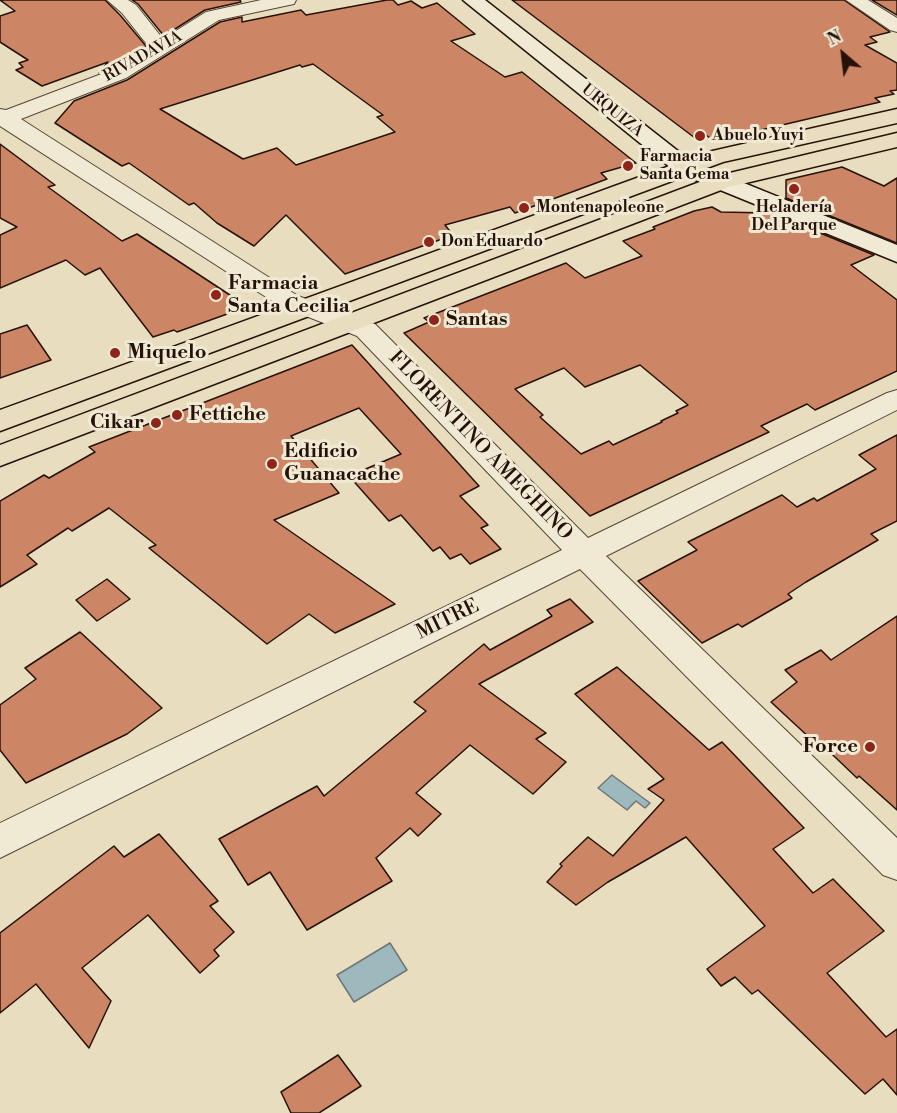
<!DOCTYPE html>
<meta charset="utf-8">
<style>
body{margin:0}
#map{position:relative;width:897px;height:1113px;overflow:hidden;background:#e8debf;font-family:"Libre Bodoni",serif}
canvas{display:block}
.north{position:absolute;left:813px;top:24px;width:60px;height:60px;-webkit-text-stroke:4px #f0ead5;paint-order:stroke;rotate:332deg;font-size:16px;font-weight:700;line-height:24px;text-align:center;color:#27120a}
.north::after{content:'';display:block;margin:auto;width:21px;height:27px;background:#27120a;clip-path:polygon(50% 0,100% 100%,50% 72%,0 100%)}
</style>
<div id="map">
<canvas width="897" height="1113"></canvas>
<div class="north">N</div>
</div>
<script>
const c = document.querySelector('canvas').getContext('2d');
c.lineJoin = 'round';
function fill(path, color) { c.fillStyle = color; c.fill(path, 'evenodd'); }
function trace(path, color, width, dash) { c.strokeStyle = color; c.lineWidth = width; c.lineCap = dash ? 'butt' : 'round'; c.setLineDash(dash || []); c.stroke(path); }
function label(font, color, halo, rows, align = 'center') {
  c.font = font + ' "Libre Bodoni",serif'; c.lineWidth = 6; c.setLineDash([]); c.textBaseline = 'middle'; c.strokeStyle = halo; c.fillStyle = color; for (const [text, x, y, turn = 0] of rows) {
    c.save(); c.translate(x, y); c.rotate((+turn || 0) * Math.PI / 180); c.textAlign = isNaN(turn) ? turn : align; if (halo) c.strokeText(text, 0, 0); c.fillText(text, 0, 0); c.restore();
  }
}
const water = new Path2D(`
 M612,775L616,778L650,803L645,808L636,801L627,810L598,788Z
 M390,943L407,970L354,1002L337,975Z`);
fill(water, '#9db9be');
trace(water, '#6e7676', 1.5);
const building = new Path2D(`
 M0,0H105L120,15L146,46L111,68L99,73L108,62L42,86L16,70L23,67L19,63L28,60L0,42V16L15,11Z
 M132,0H240L241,2L205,10L164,36L138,4Z
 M387,0H393L398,5L411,1L422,8L437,3L475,34L451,41L505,77L522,72L636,163L601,173L607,179L515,213L510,207L445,225L453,235L345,274L286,215L254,246L217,223L194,203L189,205L129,163L122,166L55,123L74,101L127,80L220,22L242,17V22L301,10L306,15ZM313,64L383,115L377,117L395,132L296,165L277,148L243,159L160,109L300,65L302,67Z
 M512,0H844L890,32L870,37L877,42L865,45L897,63V90L890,91L894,94L875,98L880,102L714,141L706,135L695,138Z
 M872,0H897V15Z
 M0,144L55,185L48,187L122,241L137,234L236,299L230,313L177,332L174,330L153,337L100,268L85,275L66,260L0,288V235L17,227L0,218Z
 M842,167L884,186L897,178V243L786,198V180Z
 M712,207L721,212L771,213L874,255L851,265L897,300V371L815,410L807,404L761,426L769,432L590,516L404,333L429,322L424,318L566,263L585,278L642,256L623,241L655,229L653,227L694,211ZM640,365L688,405L676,411L678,413L661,421L662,422L613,445L609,441L581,454L540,417L543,415L515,389L564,368L585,387Z
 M27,325L51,360L0,378V334Z
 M352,345L479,486L460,496L488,525L481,528L501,549L470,564L461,554L450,559L440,547L433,551L401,515L389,521L349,476L401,454L359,408L291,436L339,493L274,520L395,604L335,633L309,614L267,644L149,548L156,545L109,508L72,531L68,528L27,555L37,564L0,587V501L44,475L49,478L95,452L89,447Z
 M897,435V521L871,534L878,540L806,582L788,594L792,598L742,627L738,624L702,643L638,581L697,550L688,542L782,495L797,507L814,498L817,501L876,469L859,455Z
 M107,579L130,599L97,621L76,600Z
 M570,599L593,622L479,684L546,733L536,739L566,762L533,794L470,745L416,793L441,814L418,836L410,828L376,858L392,881L307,930L270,872L248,885L219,839L317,786L324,796L426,711L414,702L484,644L490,650L552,616L547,610Z
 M897,616V810L859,776L857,778L815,738L812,740L771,702L797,682L785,670L821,650L831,660Z
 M80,632L162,708L127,734L26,783L0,750V705L36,679L25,668Z
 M617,667L709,750L722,742L804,828L773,849L813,893L833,879L884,931L827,973L886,1037L897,1029V1095L883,1079L865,1094L758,990L752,994L735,977L721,986L707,969L765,926L686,837L608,882L576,905L547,882L562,866L560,864L588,837L613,856L664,800L648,789L664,779L575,694Z
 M159,834L218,901L210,906L234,932L214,950L219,956L200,973L148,915L82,968L111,1001L89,1048L36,984L0,1013V933L114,846L124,857Z
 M338,1055L361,1086L319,1113H291L281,1092Z`);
fill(building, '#cc8665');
trace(building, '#27120a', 1.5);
const street = new Path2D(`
 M107,0H128L136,5L163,39L206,12L261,0H296L294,4L219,20L126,78L21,119L298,296L375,324L588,538L887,393L897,390V410L606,556L897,838V880L883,875L580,569L0,858V823L562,550L357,336L280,306L0,126V109L6,110L112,70L149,47L122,13Z
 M846,0H868L897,18V32L890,30Z`);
const secondary = new Path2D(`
 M463,0H485L692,162L897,245V262L676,172Z`);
const primary = new Path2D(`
 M897,109V123L723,162L0,431V410L708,152Z
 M897,133V147L729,187L0,466V445L713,177Z`);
trace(street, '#574537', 2);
trace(secondary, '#27120a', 3);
trace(primary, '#27120a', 3);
fill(street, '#f0ead5');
fill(secondary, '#f0ead5');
fill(primary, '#e8debf');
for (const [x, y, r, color] of [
 [700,136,6,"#8f2418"],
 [628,166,6,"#8f2418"],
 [794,189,6,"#8f2418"],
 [524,208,6,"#8f2418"],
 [429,242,6,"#8f2418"],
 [216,295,6,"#8f2418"],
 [434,320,6,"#8f2418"],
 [115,353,6,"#8f2418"],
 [177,415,6,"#8f2418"],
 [156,423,6,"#8f2418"],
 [272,464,6,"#8f2418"],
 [870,747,6,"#8f2418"]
]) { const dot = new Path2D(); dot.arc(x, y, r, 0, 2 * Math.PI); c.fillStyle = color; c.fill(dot); trace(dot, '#f0ead5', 2); }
label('16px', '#27120a', '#f0ead5', [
 ["RIVADAVIA",143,57,-29],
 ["URQUIZA",612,111,39]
]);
label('bold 16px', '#27120a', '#f0ead5', [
 ["Abuelo Yuyi",712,136],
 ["Farmacia",640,157],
 ["Santa Gema",640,175],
 ["Montenapoleone",536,208],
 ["Heladería",794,208,"center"],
 ["Del Parque",794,226,"center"],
 ["Don Eduardo",441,242]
], 'left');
label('bold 20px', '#27120a', '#f0ead5', [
 ["Farmacia",228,284],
 ["Santa Cecilia",228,307],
 ["Santas",446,320],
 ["Miquelo",127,353],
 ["Fettiche",189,415],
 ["Cikar",144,423,"right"],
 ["Edificio",284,452],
 ["Guanacache",284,475],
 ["Force",858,747,"right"]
], 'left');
label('20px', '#27120a', '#f0ead5', [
 ["FLORENTINO AMEGHINO",480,446,46],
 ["MITRE",448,620,-26]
]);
</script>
